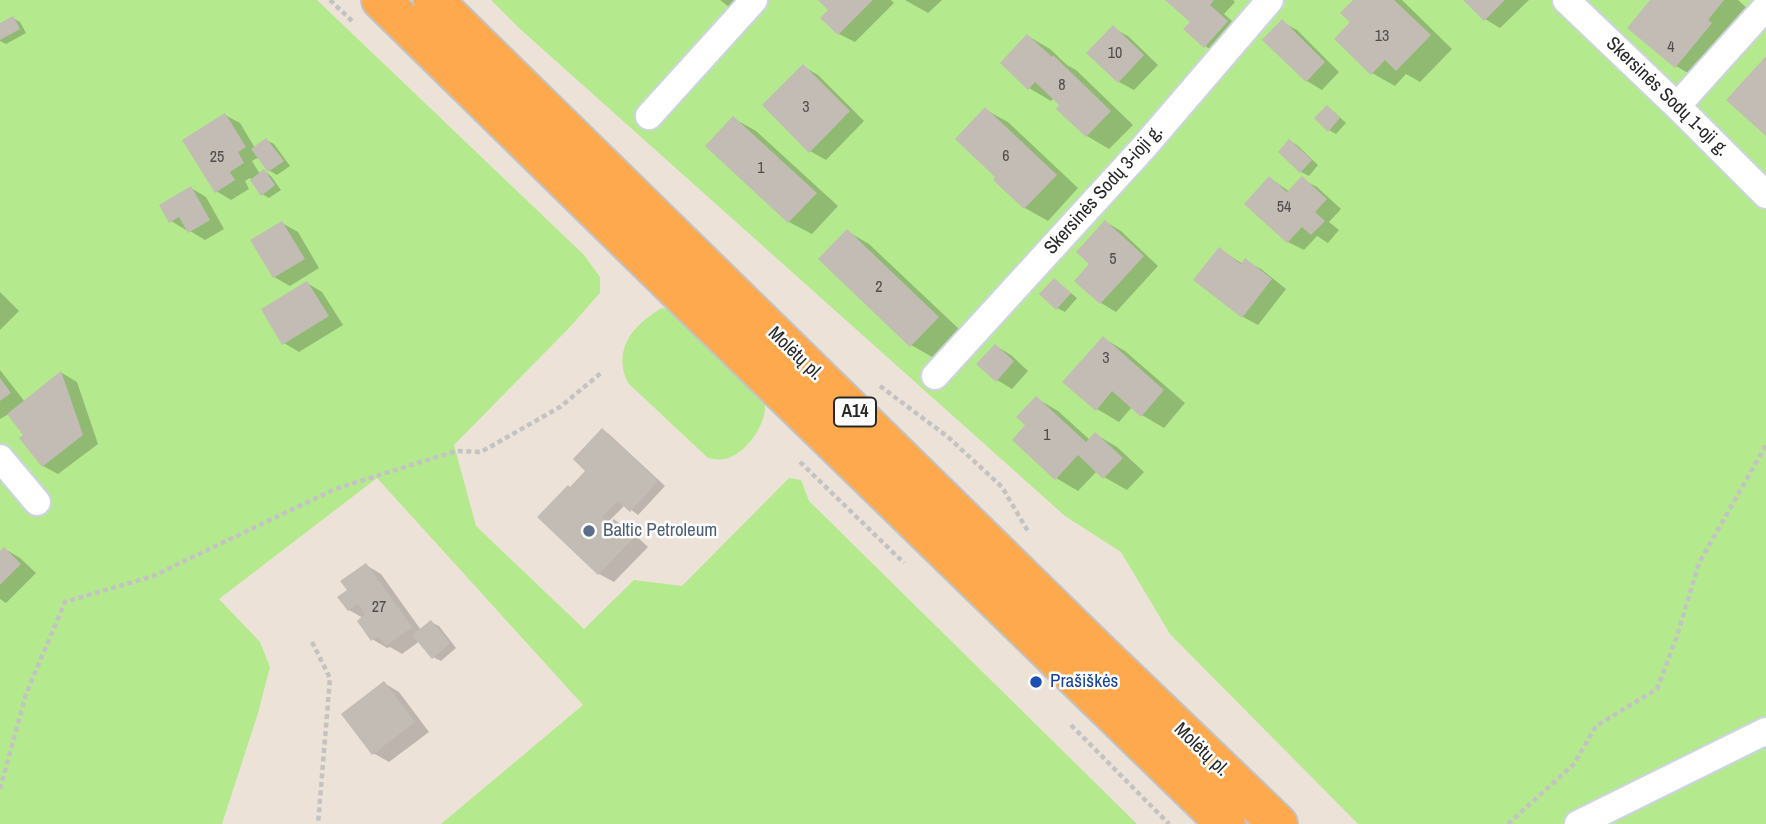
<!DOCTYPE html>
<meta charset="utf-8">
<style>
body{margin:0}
canvas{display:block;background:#ece2d8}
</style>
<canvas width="1766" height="824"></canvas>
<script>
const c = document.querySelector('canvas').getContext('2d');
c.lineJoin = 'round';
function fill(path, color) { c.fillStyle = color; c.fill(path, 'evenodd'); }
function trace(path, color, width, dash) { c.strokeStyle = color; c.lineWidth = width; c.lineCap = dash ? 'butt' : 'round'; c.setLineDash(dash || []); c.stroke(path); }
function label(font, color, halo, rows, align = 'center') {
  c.font = font + ' "Archivo Narrow",sans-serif'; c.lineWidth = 5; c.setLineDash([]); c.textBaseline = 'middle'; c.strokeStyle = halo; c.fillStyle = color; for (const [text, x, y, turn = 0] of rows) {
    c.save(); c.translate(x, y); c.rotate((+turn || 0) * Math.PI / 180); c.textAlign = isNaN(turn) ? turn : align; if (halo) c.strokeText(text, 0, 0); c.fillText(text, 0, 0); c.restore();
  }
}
fill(new Path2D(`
 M0,0H317L584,255L600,277V293L568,329L454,445L476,526L584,629L634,580L682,586L789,478L801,480L809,501L1137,824H441L583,705L377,478L219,599L260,642L270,667L258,713L222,824H0Z
 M491,0H1766V824H1358L1170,634L1121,552L1065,516L519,28Z
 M662,308L670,309L762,396C763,398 765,406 765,407C765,427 744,455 725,459C719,460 714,459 708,458L628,383C612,349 633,325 662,308Z`), '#b5e98e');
fill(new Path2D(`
 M720,0H743L733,10Z
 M820,0H891L894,3L855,42L839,34L823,18L830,10Z
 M905,0H942L928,13Z
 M1168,0H1233L1235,2L1224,14L1242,30L1220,55L1205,46L1192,21Z
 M1355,0H1402L1452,49L1420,82L1406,74L1395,86L1372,73L1353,22Z
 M1466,0H1529L1500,28L1485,19Z
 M1653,0H1738L1749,10L1698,79L1676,66Z
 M13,18L20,22L26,33L6,44L0,41V25Z
 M1282,22L1297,30L1339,72L1322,90L1307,81Z
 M1113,28L1128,36L1158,65L1134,90L1119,82Z
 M1028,36L1050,49L1067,65L1076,70L1133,125L1109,149L1087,136L1054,98L1051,101L1029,88Z
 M803,66L818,75L864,121L826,160L810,151Z
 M1327,107L1334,112L1346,123L1336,134L1329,130Z
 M986,110L1008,122L1078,188L1048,221L1025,208L996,180Z
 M225,115L240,123L255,148L266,140L274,144L290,166L277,175L270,171L259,157L252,161L260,174L264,171L271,176L281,190L269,198L262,194L250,178L245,181L249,189L231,200L216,191Z
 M733,118L756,131L838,206L812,234L789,222L707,146Z
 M1290,141L1297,145L1318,165L1309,176L1301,172L1280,152Z
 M1270,178L1290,192L1302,179L1317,187L1341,209L1329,222L1339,230L1328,243L1317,236L1304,250L1288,242L1247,204Z
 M191,188L206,197L224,229L205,240L190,231L188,229L186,230L171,221Z
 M1106,222L1121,231L1158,266L1116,312L1101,303L1077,280L1092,264Z
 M282,223L298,232L319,268L290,286L274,277Z
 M847,231L869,244L960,330L934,358L911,345Z
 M1219,249L1243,264L1246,261L1261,269L1286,289L1258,325L1243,317L1195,280Z
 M1055,280L1077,298L1065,312L1057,308L1042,294Z
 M307,283L322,292L343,325L299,352L284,343Z
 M0,292L19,311L0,330Z
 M1103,338L1125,351L1185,403L1164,428L1142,415L1132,407L1119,422L1097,409Z
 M996,346L1011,355L1028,371L1012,389L997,380Z
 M0,370L25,402L62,373L77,382L98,444L58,474L43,466L26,435L9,414L0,419Z
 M1036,398L1058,411L1090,440L1095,434L1117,447L1144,472L1127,490L1104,477L1097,471L1078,491L1056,478L1028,425Z
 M602,430L609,434L665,486L638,515L625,505L609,521L613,524L615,521L630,530L648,547L614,582L599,574L571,489L588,471Z
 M5,549L20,558L36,573L6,603L0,599V554Z
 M366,565L381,574L421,630L431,622L439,626L456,648L441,661L433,657L420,641L402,654L390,647L387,648L372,639L363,618L349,610V591Z
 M384,683L399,692L429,732L389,762L373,753Z`), '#0003');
fill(new Path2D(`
 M818,0H873L838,35L820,18L828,10Z
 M1165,0H1214L1210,5L1228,21L1204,48L1183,29L1190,22Z
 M1353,0H1394L1431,35L1396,71L1385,60L1371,75L1334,39L1350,22L1340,13Z
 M1463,0H1505L1484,21Z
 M1650,0H1724L1708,20L1712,23L1675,68L1627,28Z
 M13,16L20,29L0,40V23Z
 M1282,19L1325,62L1306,82L1262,40Z
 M1113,25L1144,55L1118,83L1086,53Z
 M1027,34L1052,57L1053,55L1111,111L1086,137L1056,109L1059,105L1035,82L1028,90L1000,63Z
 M1766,56V136L1726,100Z
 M803,64L850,111L809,153L762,105Z
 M1327,105L1340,118L1328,132L1314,118Z
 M985,107L1057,175L1024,209L993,180L995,177L955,139Z
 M225,113L246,147L238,152L244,163L230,172L235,180L215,193L182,140Z
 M733,116L817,193L788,223L705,146Z
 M266,138L284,161L268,172L251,149Z
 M1289,139L1312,160L1300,173L1278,152Z
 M264,169L275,185L261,196L250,180Z
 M1269,176L1287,192L1302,176L1327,199L1315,212L1325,221L1311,235L1302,227L1287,243L1244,204Z
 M191,186L210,220L188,233L179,217L169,223L159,205Z
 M1105,220L1144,256L1100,304L1074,281L1089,264L1076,252Z
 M282,221L305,259L273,278L250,240Z
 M847,229L939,317L910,347L818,259Z
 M1219,247L1241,264L1245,258L1272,279L1242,318L1193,280Z
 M1054,278L1071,293L1056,310L1039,294Z
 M307,281L329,316L282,345L261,309Z
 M1103,336L1164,390L1141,417L1112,391L1096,411L1062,382Z
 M995,344L1014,361L996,382L976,364Z
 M61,371L83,435L42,467L19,438L23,435L7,414Z
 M0,378L11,393L0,401Z
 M1036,396L1086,442L1095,432L1123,458L1103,479L1078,455L1055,480L1012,440L1025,425L1016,417Z
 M602,428L658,481L630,512L618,501L602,517L610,524L614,519L634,537L598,575L537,517L568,485L570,487L585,471L573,459Z
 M4,547L21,564L0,585V551Z
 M366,563L412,627L386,646L378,636L371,641L357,621L365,614L358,604L348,611L337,597L347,590L340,581Z
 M431,620L450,643L432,659L412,635Z
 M384,681L415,722L372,755L341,714Z`), '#c3bcb5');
const minor = new Path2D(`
 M1566,0L1677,106L1766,195
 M1677,106L1766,7
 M649,116L754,0
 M935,376L1144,147L1270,0
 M0,458L37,502
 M1578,824L1766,731`);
const trunk = new Path2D(`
 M381,0L687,300L1226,824
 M433,0L1097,650L1278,824`);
trace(minor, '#cdd3e3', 30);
trace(trunk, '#c3c3c3', 42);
trace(new Path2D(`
 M330,0L352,21
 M880,386L948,437L1002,487L1029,533
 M800,462L904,563
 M312,642L330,678L318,824
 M1071,725L1169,824
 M0,789L26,694L65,602L153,576L335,489L456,451L481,452L560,407L601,373
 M1508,824L1574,764L1596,726L1657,689L1677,636L1699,563L1766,445`), '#c3c3c3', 4.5, [5, 3.5]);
trace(minor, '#fff', 26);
trace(trunk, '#fea94e', 38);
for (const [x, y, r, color] of [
 [589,531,7,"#5c6f8a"],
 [1036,682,7,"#1a4fb4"]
]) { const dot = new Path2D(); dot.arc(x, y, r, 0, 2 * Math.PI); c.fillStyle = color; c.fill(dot); trace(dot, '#fff', 2.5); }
label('16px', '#4f4d4b', null, [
 ["13",1382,37],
 ["4",1671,48],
 ["10",1115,54],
 ["8",1062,86],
 ["3",806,108],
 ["6",1006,157],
 ["25",217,158],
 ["1",761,169],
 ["54",1284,208],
 ["5",1113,260],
 ["2",879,288],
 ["3",1106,359],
 ["1",1047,436],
 ["27",379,608]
]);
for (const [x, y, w] of [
 [855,412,42]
]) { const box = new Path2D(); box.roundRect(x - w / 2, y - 14.5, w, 29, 5); c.fillStyle = '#fff'; c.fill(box); trace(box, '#282828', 2); }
label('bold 18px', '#282828', null, [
 ["A14",855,412]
]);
label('19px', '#282828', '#fff', [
 ["Skersinės Sodų 1-oji g.",1667,97,44],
 ["Skersinės Sodų 3-ioji g.",1104,190,-48],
 ["Molėtų pl.",795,354,44],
 ["Molėtų pl.",1201,750,44]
]);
label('19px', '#4e5e75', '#fff', [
 ["Baltic Petroleum",603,531]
], 'left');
label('19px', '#164399', '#fff', [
 ["Prašiškės",1050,682]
], 'left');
</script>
